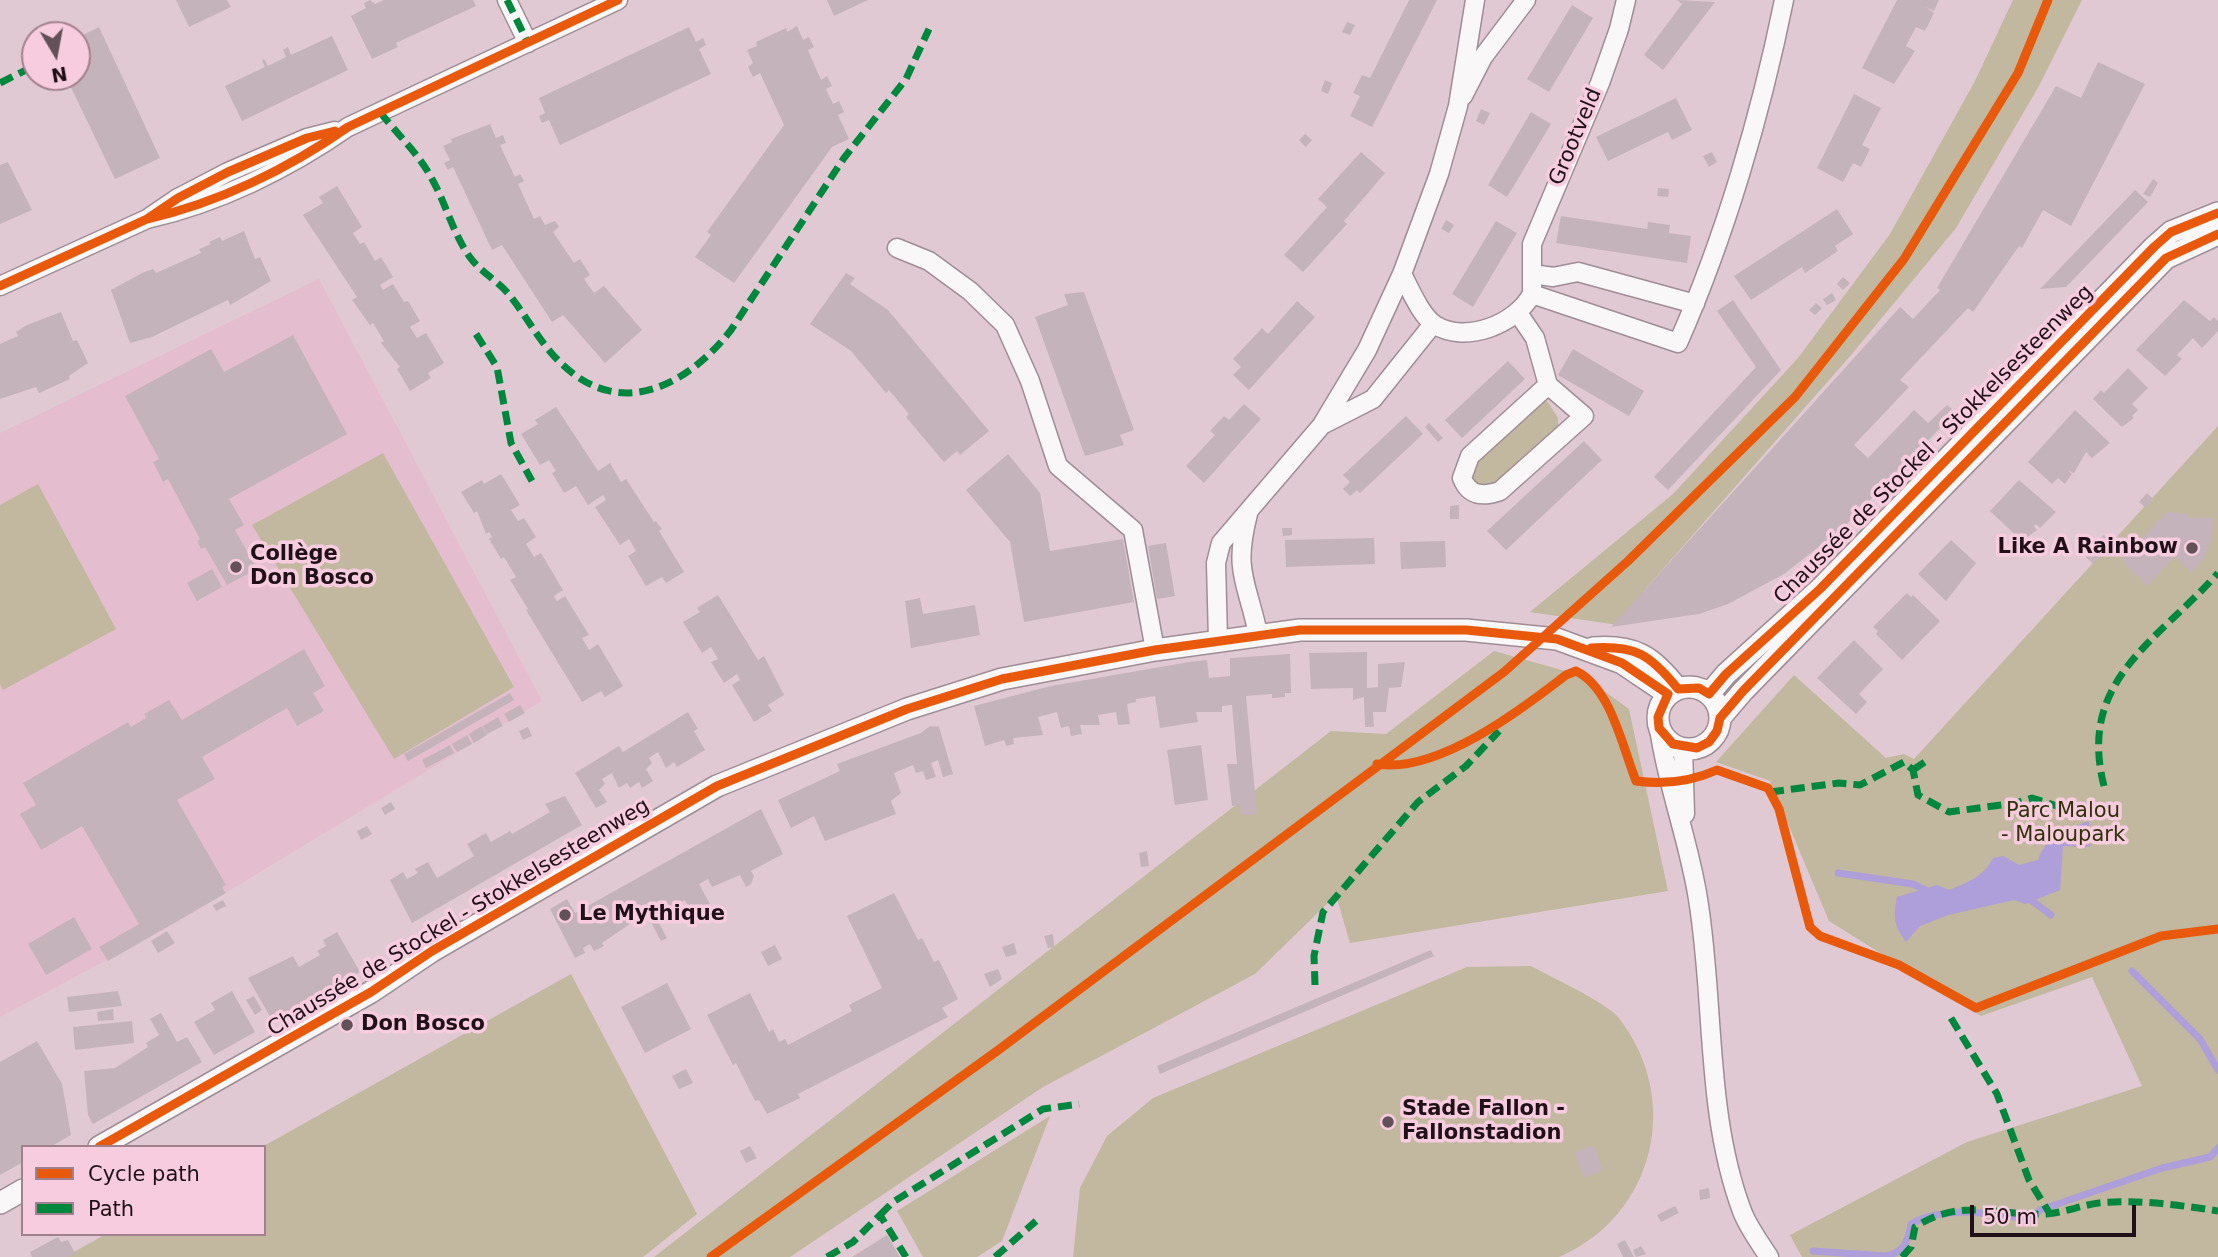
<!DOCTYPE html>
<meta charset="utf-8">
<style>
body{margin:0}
#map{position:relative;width:2218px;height:1257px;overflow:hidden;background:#e0c9d3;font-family:"DejaVu Sans",sans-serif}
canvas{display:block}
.legend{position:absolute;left:21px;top:1145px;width:245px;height:91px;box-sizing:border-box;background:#f8ccdf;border:2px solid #a2818f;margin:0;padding:9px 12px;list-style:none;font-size:21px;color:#201118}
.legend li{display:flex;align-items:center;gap:14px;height:35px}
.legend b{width:35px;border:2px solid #a2818f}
.north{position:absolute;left:21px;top:21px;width:70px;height:70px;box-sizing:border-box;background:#f8ccdf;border:2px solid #a2818f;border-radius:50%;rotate:170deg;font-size:19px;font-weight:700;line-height:28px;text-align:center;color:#201118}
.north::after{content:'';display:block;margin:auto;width:24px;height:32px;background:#635159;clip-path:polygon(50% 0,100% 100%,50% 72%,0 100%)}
.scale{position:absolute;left:1970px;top:1205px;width:166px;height:32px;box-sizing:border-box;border:4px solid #201118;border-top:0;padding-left:9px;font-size:21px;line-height:24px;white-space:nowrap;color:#201118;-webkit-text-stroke:5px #f8ccdf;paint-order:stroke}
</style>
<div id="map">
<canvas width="2218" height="1257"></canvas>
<ul class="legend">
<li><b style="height:9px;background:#e8590c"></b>Cycle path</li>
<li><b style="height:9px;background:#00873e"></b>Path</li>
</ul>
<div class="north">N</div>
<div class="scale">50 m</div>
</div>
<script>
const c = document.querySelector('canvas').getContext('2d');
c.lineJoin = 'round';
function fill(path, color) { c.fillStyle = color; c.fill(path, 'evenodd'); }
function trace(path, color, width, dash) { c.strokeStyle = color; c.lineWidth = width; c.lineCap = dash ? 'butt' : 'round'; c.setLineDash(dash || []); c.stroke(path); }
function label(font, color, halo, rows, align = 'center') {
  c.font = font + ' "DejaVu Sans",sans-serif'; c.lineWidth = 7; c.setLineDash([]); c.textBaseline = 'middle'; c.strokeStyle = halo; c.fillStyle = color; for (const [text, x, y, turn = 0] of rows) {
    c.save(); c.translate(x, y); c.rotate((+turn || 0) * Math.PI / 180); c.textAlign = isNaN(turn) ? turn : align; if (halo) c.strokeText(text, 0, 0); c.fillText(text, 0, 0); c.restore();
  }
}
fill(new Path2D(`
 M319,279L542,701L176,923L0,1017V433Z`), '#e4becf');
fill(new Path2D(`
 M2013,0H2082L2039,86L1956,228L1852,354L1648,586L1618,625L1530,612L1673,494L1798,358L1890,234L1975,81Z
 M1547,401L1558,418V430L1503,482L1483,489L1473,482L1472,466L1539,402Z
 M2218,426V1257H1802L1790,1235L1967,1142L2142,1086L2092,977L1981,1016L1829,921L1770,781L1716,762L1794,675L1886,758L1904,754L1914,759Z
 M383,453L514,687L394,759L252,525Z
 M38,484L116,629L3,690L0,684V505Z
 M1494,651L1583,676L1629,709L1668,891L1350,943L1336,895L1255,974L1043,1087L790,1257H654L1331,731L1386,734Z
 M1531,966C1551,977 1605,1002 1618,1017C1683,1099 1655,1216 1559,1257H1073L1080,1188L1107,1136L1153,1098L1467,967Z
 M571,974L697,1214L643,1257H65L106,1234H264L262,1147Z
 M1050,1116L1002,1241L977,1257H923L897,1211Z`), '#c1b89f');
fill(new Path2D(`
 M2089,821L2090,847L2063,846L2060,890L2025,904L2014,900L1948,915L1920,926L1906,942C1894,926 1893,916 1897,897L1937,885L1949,890C1969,882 1983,877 1993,858L2003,856L2019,865L2038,860C2046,836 2067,829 2089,821Z`), '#ae9ed9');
trace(new Path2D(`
 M1838,873L1913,884L1929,892
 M2027,897L2051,915
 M2132,971L2200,1039L2218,1070
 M1813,1251L1886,1256C1904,1252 1908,1242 1911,1224C1944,1204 1994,1215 2031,1219L2040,1210L2162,1168L2210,1157L2218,1148`), '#ae9ed9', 7);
fill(new Path2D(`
 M176,0H227L231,7L189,27Z
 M370,0L375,4L384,0H473L476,6L396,43L398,47L372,59L351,16L366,8L364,3Z
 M827,0H868L834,16Z
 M1409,0H1437L1372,127L1350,116L1360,96L1353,93L1362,75L1370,78Z
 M1677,0L1715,2L1663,70L1644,55L1682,4Z
 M1897,0H1939L1934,11L1926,7L1934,13L1925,31L1916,27L1906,46L1915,51L1894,84L1862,68Z
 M1572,5L1593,18L1549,92L1527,79Z
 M1347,22L1355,25L1350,35L1342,32Z
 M797,26L803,40L809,37L814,47L808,50L821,80L827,76L832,86L826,89L833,104L839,101L844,112L838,115L849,139L832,147L734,283L695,257L711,235L707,232L784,125L760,73L753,77L748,67L753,63L747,50L757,46L756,42L786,28L787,32Z
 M99,27L160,158L115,179L66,77H77V38Z
 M689,27L696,42L703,38L706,45L699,49L711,74L560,145L549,120L542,123L539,116L545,113L539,98Z
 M332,36L348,70L242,121L225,86L265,67L262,60L264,59L268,66L286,57L283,50L288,47L291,55Z
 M2098,62L2145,84L2071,226L2043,210L2022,248L2019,246L1973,312L1968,308L1900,380L1909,387L1854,445L1868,458L1914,410L1928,423L1947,405L1952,409L1946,416L1949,419L1843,528L1784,574L1728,604L1699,614L1611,627L1900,307L1913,319L1940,290L1937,288L2056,86L2081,98Z
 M1325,80L1332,83L1328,94L1321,91Z
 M1854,94L1881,108L1862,145L1870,149L1861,167L1853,163L1843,182L1817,168Z
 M1676,98L1692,130L1672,140L1668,132L1608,161L1596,137Z
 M1481,109L1490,113L1484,125L1476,121Z
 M1531,112L1551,124L1507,197L1488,185Z
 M490,124L496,138L503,135L506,143L500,145L515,177L520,174L524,181L518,184L534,219L540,216L545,225L555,221L559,227L553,232L574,263L580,259L590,275L584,279L594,293L604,286L642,330L605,363L563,315L552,322L502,245L492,250L453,167L448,170L444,163L450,160L443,146L452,142L451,139Z
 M1305,134L1312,140L1306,147L1299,140Z
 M1361,152L1385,173L1344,221L1347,224L1303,272L1284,255L1327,207L1318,199Z
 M1712,152L1717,162L1709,167L1703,156Z
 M8,162L32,210L0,224V165Z
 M2153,179L2158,183L2150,197L2143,194Z
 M337,186L362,227L353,233L360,244L364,242L375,261L381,257L393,277L380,285L383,290L393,284L404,302L408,301L420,321L410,327L417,338L426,333L444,363L428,373L431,378L410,391L397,369L400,367L381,343L384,341L373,323L370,325L352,300L357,297L303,215L323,203L319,197Z
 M1658,188L1669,189L1668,197L1657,196Z
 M2135,190L2148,202L2066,287L2040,289Z
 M1837,209L1853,234L1835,246L1838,251L1805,273L1802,267L1751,300L1734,276Z
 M1561,216L1647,229L1648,222L1670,225L1669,233L1691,236L1687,263L1556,243Z
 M1446,220L1454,225L1449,233L1441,229Z
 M1496,221L1517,233L1473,307L1452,294Z
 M244,231L255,259L260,257L271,281L230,305L228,300L152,337L130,343L111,290L142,273L153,269L156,273L201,253L199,249L211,244L209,242L220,237L222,241Z
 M846,273L855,278L850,284L888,310L989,431L960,455L957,451L944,462L906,417L909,414L889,390L886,393L851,351L810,324Z
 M1843,277L1850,283L1843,290L1837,284Z
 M1084,292L1134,430L1120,435L1124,445L1085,456L1035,317L1068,305L1064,294Z
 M1832,293L1836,300L1827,305L1823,299Z
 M1733,300L1781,370L1668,490L1654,477L1756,367L1717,311Z
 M2184,300L2210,321L2214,317L2218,321V331L2202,348L2193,338L2177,355L2182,359L2165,376L2136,350Z
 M1297,301L1315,317L1249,390L1233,375L1241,367L1233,359L1262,328L1268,334Z
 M1816,303L1822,308L1815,315L1809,310Z
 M61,312L73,341L77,340L88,363L69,376L70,379L39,393L36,387L0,399V344L18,336L16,332L27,325Z
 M293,335L347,434L229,499L244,525L235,530L257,569L227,585L205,547L201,549L197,541L200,539L168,479L163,482L153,462L159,459L125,396L211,349L224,372Z
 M1573,349L1644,391L1629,416L1558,375Z
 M1508,361L1525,379L1462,438L1445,420Z
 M2128,368L2148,388L2132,404L2138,410L2132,416L2134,418L2122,427L2093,399L2101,390L2104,393Z
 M1244,404L1261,419L1204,483L1186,466L1215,435L1210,431L1224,416L1229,420Z
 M556,407L598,471L610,463L621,482L626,479L654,522L656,521L662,529L659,531L684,572L666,583L662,577L646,586L628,556L636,551L629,539L620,545L595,507L606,500L603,495L588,505L576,486L564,493L552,473L556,471L549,460L540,465L521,434L538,424L535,420Z
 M2075,410L2110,443L2092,458L2086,452L2074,473L2069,471L2072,474L2065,484L2058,478L2052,484L2028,462Z
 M1406,416L1423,434L1360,493L1357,490L1350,496L1343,489L1350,482L1343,475Z
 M1429,423L1443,438L1438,442L1425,427Z
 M1584,441L1602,460L1506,550L1487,531Z
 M1008,454L1040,493L1050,551L1123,539L1134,602L1024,622L1010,542L966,490Z
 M501,474L520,505L511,510L518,521L524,518L536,537L526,544L534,557L541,553L563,590L554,596L557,601L565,596L589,635L582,638L589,650L598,644L623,686L605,697L601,691L582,702L526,610L528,609L510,580L516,577L504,557L501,559L489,539L492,537L489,532L486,534L477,511L474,513L461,492L482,480L484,484Z
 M2019,480L2056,512L2040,528L2036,524L2034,526L2037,530L2022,541L1990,511Z
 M2147,493L2153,499L2146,508L2139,502Z
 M1459,505V519H1450V506Z
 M2167,512L2188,514V518H2214L2212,539L2203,560L2192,573L2175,557L2147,586L2121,560Z
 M1282,528H1292V535L1283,536Z
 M2104,535L2111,542L2106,548L2098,541Z
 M1374,538L1375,564L1286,567L1285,540Z
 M1951,540L1976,563L1946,601L1918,574Z
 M1445,541L1446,567L1401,569L1400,542Z
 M1166,543L1175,596L1157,599L1148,546Z
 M2097,545L2105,552L2093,564L2086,557Z
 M212,569L222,587L197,601L187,583Z
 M1907,593L1911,597L1913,595L1940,621L1902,660L1876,634L1878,631L1873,627Z
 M718,595L758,660L764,656L784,695L768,705L772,711L754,722L732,685L740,680L737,674L724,683L711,662L718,659L711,647L702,653L683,622L700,612L697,608Z
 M920,598L923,614L975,605L980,635L911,648L905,601Z
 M1854,640L1883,669L1859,694L1867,702L1856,714L1817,678Z
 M304,649L325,686L313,693L324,711L297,726L287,708L202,757L215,779L177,800L226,885L222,887L226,893L108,961L99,947L139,924L82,826L41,850L20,814L36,805L23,783L128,722L131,727L146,718L144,714L169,700L182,720Z
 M1367,652V688L1378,687V664L1405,662L1401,687L1389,688L1386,712H1373L1374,727H1365L1364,697L1353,700V688L1311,689L1309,653Z
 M1290,654L1291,693H1285V697L1272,698V694L1246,696L1257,814L1241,815L1240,805L1232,806L1227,764H1237L1232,705L1222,706V712H1196L1198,722L1160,728L1155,696L1136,699V702L1127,704L1130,724L1118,725L1116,712L1098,715L1100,725H1080L1082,734L1071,736L1069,726L1061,728L1057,712L1038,717L1043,735L1013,738L1014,744L1006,746L1004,740L985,746L974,706L1051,686L1189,662L1207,660L1209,678L1230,676V658Z
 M510,693L514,700L408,761L404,754Z
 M520,705L525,713L509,722L504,714Z
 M688,712L698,729L694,731L705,750L677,767L674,762L666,768L658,752L649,758L652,763L646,769L653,781L642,788L639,782L630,788L627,783L619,788L612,773L602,779L605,784L599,790L607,802L596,808L575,773L619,746L623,752Z
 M498,717L503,726L487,734L483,726Z
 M482,726L487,735L474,743L469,734Z
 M930,726L939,727L953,774L943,777L938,760L931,763L936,777L926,780L923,771L916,773L913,765L894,773L901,793L891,801L896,814L825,841L814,816L791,828L778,800L840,771L837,764L921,733Z
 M528,727L532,736L523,740L519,731Z
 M467,735L472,744L457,752L452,744Z
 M450,745L454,753L426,768L422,760Z
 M1201,745L1208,800L1175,805L1167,750Z
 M565,796L582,825L412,923L390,880L403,872L407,879L411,877L418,873L415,869L428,862L437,878L474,856L467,844L486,833L491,842L510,831L512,834L550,812L545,804Z
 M391,802L395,809L385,815L381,808Z
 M761,809L783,854L751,871L754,876L751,884L746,887L740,875L712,887L708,879L699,884L710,904L692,914L685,900L668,910L664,903L652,910L667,938L661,941L646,913L602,943L604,946L594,951L590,944L583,948L585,953L575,958L550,909L567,899L575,913Z
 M367,826L372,834L361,840L357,831Z
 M1147,851L1149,866L1141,867L1139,853Z
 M894,893L918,940L922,938L934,962L939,960L958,999L942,1008L948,1017L798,1094L800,1098L767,1114L759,1100L755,1101L736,1063L733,1065L707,1015L750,993L769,1032L773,1029L779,1042L785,1039L788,1045L852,1011L849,1005L882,988L847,916Z
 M223,900L226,906L216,911L213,905Z
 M74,917L92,949L46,975L28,944Z
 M167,931L175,943L158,953L151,941Z
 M337,932L360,972L273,1022L248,978L293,956L299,967L320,955L317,951L326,946L323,940Z
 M1053,934L1054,947L1048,948L1044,936Z
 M1014,943L1017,954L1006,957L1002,947Z
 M775,945L782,959L768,966L761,952Z
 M1431,950L1434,956L1160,1074L1157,1066Z
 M998,969L1002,979L990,987L984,974Z
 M667,983L691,1029L645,1053L621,1007Z
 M118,991L122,1006L69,1012L67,997Z
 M232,991L255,1032L214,1055L194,1022L215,1010L211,1003Z
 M254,996L262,1010L255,1015L246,1000Z
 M113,1009L114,1020L98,1021L97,1012Z
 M161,1013L177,1042L187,1037L202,1062L93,1124L88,1115L84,1071L115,1068L148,1047L146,1043L159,1035L150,1019Z
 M132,1021L134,1043L75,1050L73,1027Z
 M37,1041L62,1084L71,1135L50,1147H23V1162L0,1175V1062Z
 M686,1069L693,1083L679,1089L672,1076Z
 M1593,1145L1603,1170L1584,1178L1574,1152Z
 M750,1146L757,1158L746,1163L740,1151Z
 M1709,1188L1710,1198L1700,1200L1699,1190Z
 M1675,1206L1679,1213L1661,1222L1657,1215Z
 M887,1235L900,1257H852Z
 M58,1237L61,1242L68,1240L75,1253L68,1257H32L30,1252Z
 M1625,1240L1634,1257H1623L1617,1244Z
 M1641,1246L1646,1254L1636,1257L1633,1250Z`), '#c5b3bb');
const minor = new Path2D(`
 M507,0L528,43
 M1463,96L1483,57L1526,0
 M147,219C218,203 288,169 348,127L618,0
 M897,248L929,261L970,291L1005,325L1030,381L1058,466L1133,530L1155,650
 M1402,274C1410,289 1421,316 1435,325C1466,344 1516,324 1532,294L1678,343C1725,237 1761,114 1784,0
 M1533,274L1553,277L1578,272L1695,304
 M0,286L147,219L178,198L228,172L307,138L335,131
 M1532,294V244L1600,83L1619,29L1626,0
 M1518,313L1535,338L1548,385
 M1548,385L1584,416L1500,491C1483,497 1469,496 1462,478L1470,456Z
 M1322,425L1373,399L1433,324
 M1248,514C1233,572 1247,581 1258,634
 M1218,640L1216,563L1221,543L1322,425L1367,350L1402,274L1439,174L1458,106L1475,0
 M1659,728C1667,786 1689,841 1698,899C1715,1002 1705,1112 1742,1211C1748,1227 1760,1243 1769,1257
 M1683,748L1685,814`);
const tertiary = new Path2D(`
 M1593,648C1636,645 1651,656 1678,689
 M1658 718a31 31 0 1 1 62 0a31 31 0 1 1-62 0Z
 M1709,694L1726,674L1820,589L2154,247L2171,232L2218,213
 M1720,718L1743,691L2166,258L2218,234
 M99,1147L371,992L432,951L717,786L907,709L1002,679L1155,650L1300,630H1466L1557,639L1622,663L1668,694
 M0,1203L23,1190`);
trace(minor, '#9f8d95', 21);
trace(tertiary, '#9f8d95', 24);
trace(minor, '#faf7f8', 18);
trace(tertiary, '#faf7f8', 21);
trace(new Path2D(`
 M507,0L528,43
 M0,83L30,68
 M380,112C397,134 419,154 432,179C446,204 453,233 469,256C481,273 499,281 511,297C529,320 541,345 563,365C622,421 689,384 731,330L844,158L906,79L929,29
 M476,334L497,367L511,443L532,481
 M1913,770L1929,759
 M2104,786C2077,680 2157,642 2218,573
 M1770,792L1839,783L1860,785L1904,762L1913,770L1918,795L1949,812L2016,803L2032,798L2079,813L2084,806L2115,811
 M1315,985L1314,956L1323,912L1418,802L1466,766L1499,731
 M1951,1018L1997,1094L2029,1180L2050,1214
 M880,1215L893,1202L1043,1109L1079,1104
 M827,1257L853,1242L880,1215L906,1257
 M995,1257L1036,1221
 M1902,1257L1911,1247L1915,1227C1962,1197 1996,1216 2046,1214C2063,1213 2082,1205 2099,1203C2138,1199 2179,1205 2218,1211`), '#00873e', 7, [14, 7]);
trace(new Path2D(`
 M147,219C218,203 288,169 348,127L618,0
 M0,286L147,219L178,198L228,172L307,138L335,131
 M1591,648C1635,645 1650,654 1678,689L1699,688L1709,694L1726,674L1820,589L2154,247L2171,232L2218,213
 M1377,764C1437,774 1521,710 1566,675L1576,671C1611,688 1622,746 1636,781C1665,785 1690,782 1717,770L1768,788L1779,809L1810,927L1820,936L1899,965L1976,1008L2161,936L2218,929
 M99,1147L371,992L432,951L717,786L907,709L1002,679L1155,650L1300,630H1466L1557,639L1622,663L1668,694L1658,717L1659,728L1673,744L1697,748L1709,742L1717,731L1720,718L1743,691L2166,258L2218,234
 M711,1257L997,1051L1504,672L1628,561L1795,397L1904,259L2018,73L2048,0`), '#e8590c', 9);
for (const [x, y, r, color] of [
 [2192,548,7,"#635159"],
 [236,567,7,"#635159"],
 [565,915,7,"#635159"],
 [347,1025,7,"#635159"],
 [1388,1122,7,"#635159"]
]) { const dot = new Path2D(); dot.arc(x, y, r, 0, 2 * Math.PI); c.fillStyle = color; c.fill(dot); trace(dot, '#f8ccdf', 2.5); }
label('21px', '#201118', '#f8ccdf', [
 ["Grootveld",1576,137,-67],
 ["Chaussée de Stockel - Stokkelsesteenweg",1934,445,-45],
 ["Chaussée de Stockel - Stokkelsesteenweg",459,918,-31]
]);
label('bold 21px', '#201118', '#f8ccdf', [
 ["Like A Rainbow",2178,548,"right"],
 ["Collège",250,555],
 ["Don Bosco",250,579],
 ["Le Mythique",579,915],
 ["Don Bosco",361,1025],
 ["Stade Fallon -",1402,1110],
 ["Fallonstadion",1402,1134]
], 'left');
label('21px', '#303108', '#f8ccdf', [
 ["Parc Malou",2063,812],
 ["- Maloupark",2063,836]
]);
</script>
